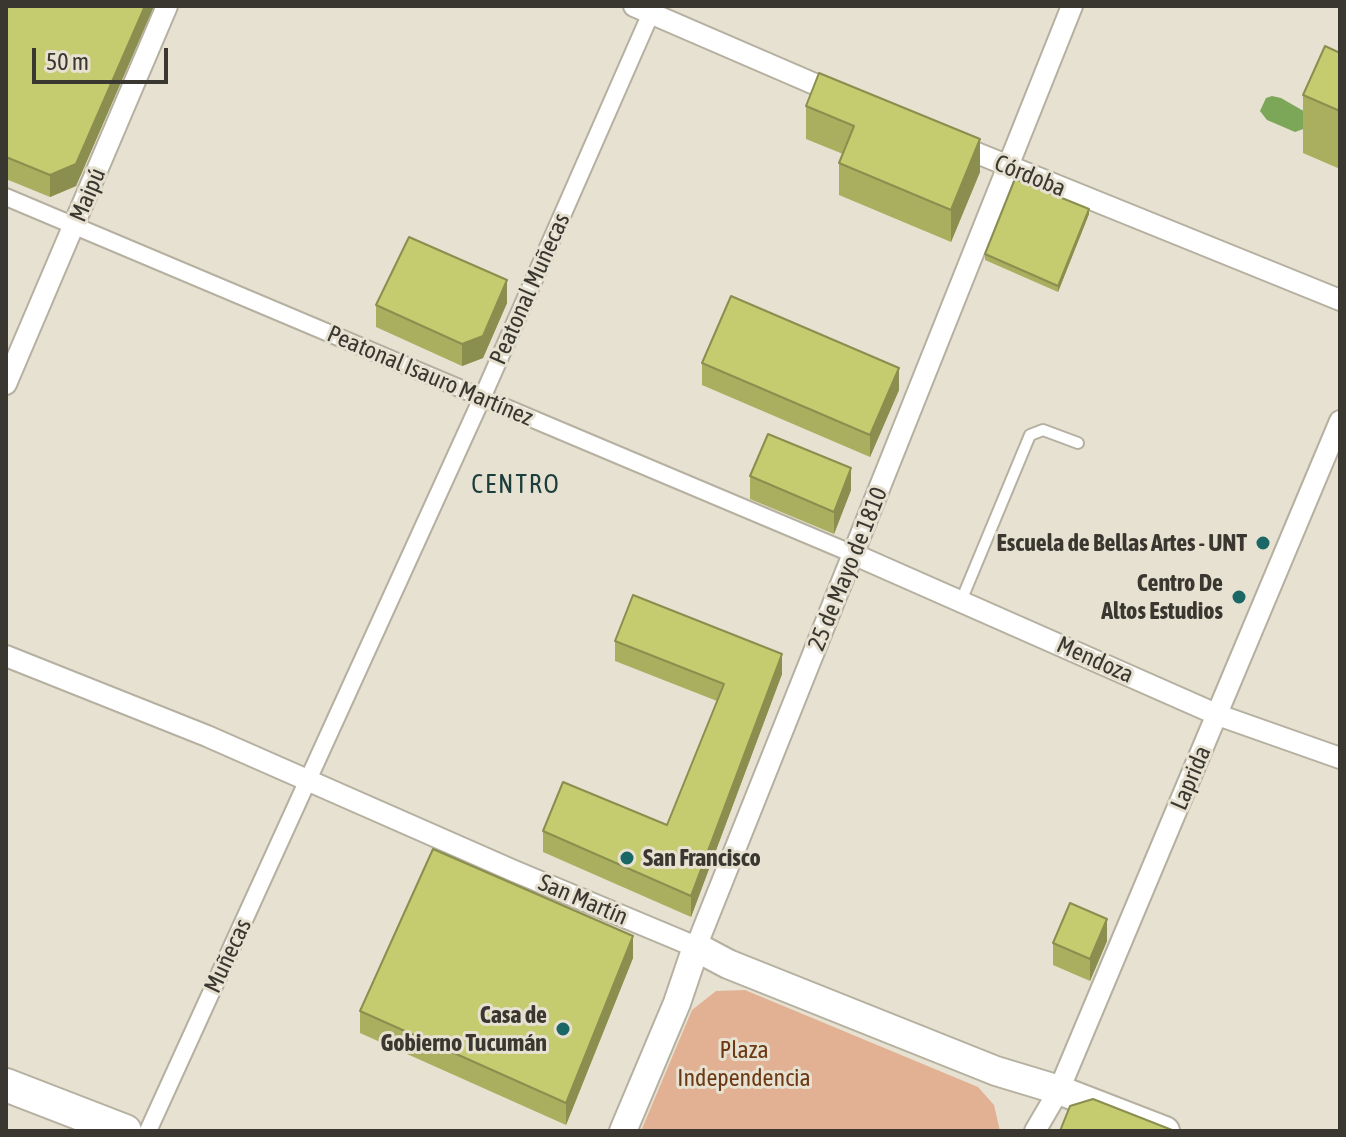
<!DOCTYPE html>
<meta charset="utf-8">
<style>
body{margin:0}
#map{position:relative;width:1346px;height:1137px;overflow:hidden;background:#e6e1d1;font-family:"Asap Condensed",sans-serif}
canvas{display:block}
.frame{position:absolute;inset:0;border:8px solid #393730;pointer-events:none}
.scale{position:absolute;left:32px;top:48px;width:136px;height:36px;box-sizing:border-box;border:4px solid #393730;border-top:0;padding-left:10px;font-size:24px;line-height:28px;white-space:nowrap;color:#393730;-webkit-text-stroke:6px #e6e1d1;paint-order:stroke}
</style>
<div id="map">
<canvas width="1346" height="1137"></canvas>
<div class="frame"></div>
<div class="scale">50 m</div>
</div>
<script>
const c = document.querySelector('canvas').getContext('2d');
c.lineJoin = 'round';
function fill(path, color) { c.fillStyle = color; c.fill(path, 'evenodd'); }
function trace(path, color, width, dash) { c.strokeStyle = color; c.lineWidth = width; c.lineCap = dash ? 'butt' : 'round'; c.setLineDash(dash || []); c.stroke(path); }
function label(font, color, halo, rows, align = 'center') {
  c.font = font + ' "Asap Condensed",sans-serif'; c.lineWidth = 6; c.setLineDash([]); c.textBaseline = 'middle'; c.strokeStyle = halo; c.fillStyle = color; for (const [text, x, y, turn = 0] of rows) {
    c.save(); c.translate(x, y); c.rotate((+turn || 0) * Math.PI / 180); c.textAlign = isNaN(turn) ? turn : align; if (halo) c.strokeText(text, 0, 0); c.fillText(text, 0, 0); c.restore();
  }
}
fill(new Path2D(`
 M745,990L978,1087L994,1105L1000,1131H641L692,1010L716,991Z`), '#e2b193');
fill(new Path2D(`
 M1272,96L1281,98L1307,113L1306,128L1295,132L1267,120L1260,111L1266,98Z`), '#7ca658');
const service = new Path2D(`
 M961,601L1030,435L1043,430L1078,443`);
const pedestrian = new Path2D(`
 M6,197L853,554
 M148,1131L482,398L651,13`);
const minor = new Path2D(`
 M634,6L840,95
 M957,145L1340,300
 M6,384L167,6
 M853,554L1218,715L1340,758
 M6,656L207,736L514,871L696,947L1072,6
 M1035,1131L1059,1090L1340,421`);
const tertiary = new Path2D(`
 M623,1131L677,1003L696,947`);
const secondary = new Path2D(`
 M696,947L728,964L996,1071L1059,1090L1165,1131`);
const primary = new Path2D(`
 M6,1085L125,1131`);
trace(service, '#b5b0a0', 14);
trace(pedestrian, '#b5b0a0', 20);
trace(minor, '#b5b0a0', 24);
trace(tertiary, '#b5b0a0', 30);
trace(secondary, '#b5b0a0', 32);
trace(primary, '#b5b0a0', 36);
trace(service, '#fff', 10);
trace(pedestrian, '#fff', 16);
trace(minor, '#fff', 20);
trace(tertiary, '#fff', 26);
trace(secondary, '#fff', 28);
trace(primary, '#fff', 32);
fill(new Path2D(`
 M6,6H154L76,186L50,197L6,179Z
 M1340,53V169L1303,153V95Z
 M806,106L980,172L951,242L839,195V163L843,154L806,139Z
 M1089,214L1058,292L985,260V254Z
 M507,303L483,358L462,366L376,327V305Z
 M702,363L899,390L870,457L702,385Z
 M750,476L851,490L834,534L750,499Z
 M615,641L782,674L691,917L543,852V831L667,825L717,701L615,661Z
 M1107,941L1090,981L1053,965V943Z
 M633,958L566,1125L360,1033V1011Z`), '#a9af5f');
fill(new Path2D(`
 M145,6H154L76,186L50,197V175Z
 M980,139V172L951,242V210Z
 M1089,209V214L1058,292V286Z
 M507,280V303L483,358L462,366V344Z
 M899,368V390L870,457V435Z
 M851,468V490L834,534V512Z
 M782,654V674L691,917V896Z
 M1107,919V941L1090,981V959Z
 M633,936V958L566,1125V1103Z`), '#8a8e4e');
const building = new Path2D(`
 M6,6H145L76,164L50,175L6,157Z
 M1325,46L1340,53V111L1303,95Z
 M819,73L980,139L951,210L839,163L854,126L806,106Z
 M1015,179L1089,209L1058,286L985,254Z
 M409,237L507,280L483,336L462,344L376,305Z
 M731,296L899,368L870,435L702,363Z
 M768,434L851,468L834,512L750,476Z
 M633,595L782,654L691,896L543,831L563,782L667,825L724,684L615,641Z
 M433,849L633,936L566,1103L360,1011Z
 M1070,903L1107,919L1090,959L1053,943Z
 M1093,1099L1172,1130L1171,1131H1060L1070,1106Z`);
fill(building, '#c5cb6f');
trace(building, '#8a8e4e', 2);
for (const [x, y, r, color] of [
 [1263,543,8,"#1a6765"],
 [1239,597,8,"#1a6765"],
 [627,858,8,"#1a6765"],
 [563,1029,8,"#1a6765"]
]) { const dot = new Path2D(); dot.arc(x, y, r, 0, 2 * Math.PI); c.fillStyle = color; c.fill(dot); trace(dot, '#e6e1d1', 3); }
label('24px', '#393730', '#e6e1d1', [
 ["Córdoba",1030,176,22],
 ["Maipú",88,195,-67],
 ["Peatonal Muñecas",530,289,-66],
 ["Peatonal Isauro Martínez",430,376,23],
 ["25 de Mayo de 1810",848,569,-68],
 ["Mendoza",1095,660,24],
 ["Laprida",1191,778,-67],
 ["San Martín",583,900,23],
 ["Muñecas",228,956,-65]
]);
label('bold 24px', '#393730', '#e6e1d1', [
 ["Escuela de Bellas Artes - UNT",1247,543],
 ["Centro De",1223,583],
 ["Altos Estudios",1223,611],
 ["San Francisco",643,858,"left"],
 ["Casa de",547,1015],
 ["Gobierno Tucumán",547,1043]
], 'right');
label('24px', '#6d3914', '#e6e1d1', [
 ["Plaza",744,1050],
 ["Independencia",744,1078]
]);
c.letterSpacing = '2px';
label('26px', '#1b3d3c', '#e6e1d1', [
 ["CENTRO",516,485]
]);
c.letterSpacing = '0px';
</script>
